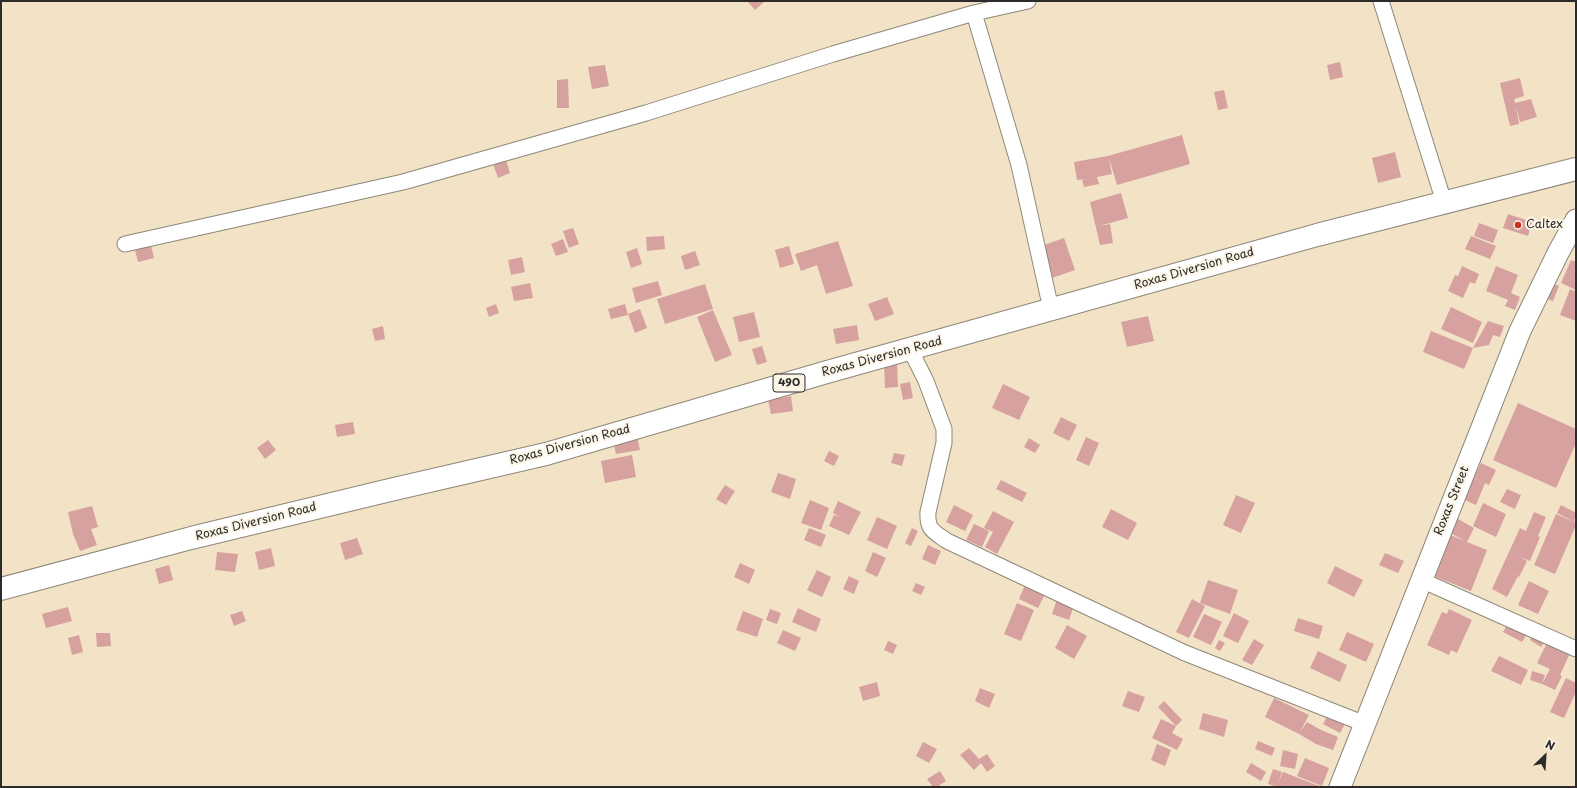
<!DOCTYPE html>
<style>
body{margin:0}
#map{position:relative;width:1577px;height:788px;overflow:hidden;background:#f2e3c6;font-family:"Playpen Sans",sans-serif}
canvas{display:block}
.frame{position:absolute;inset:0;border:2px solid #2b2b2b;pointer-events:none}
.north{position:absolute;left:1525px;top:736px;width:40px;height:40px;-webkit-text-stroke:3px #fcf5e5;paint-order:stroke;rotate:25deg;font-size:11px;font-weight:700;line-height:16px;text-align:center;color:#2b2b2b}
.north::after{content:'';display:block;margin:auto;width:14px;height:18px;background:#2b2b2b;clip-path:polygon(50% 0,100% 100%,50% 72%,0 100%)}
</style>
<div id="map">
<canvas width="1577" height="788"></canvas>
<div class="frame"></div>
<div class="north">N</div>
</div>
<script>
const c = document.querySelector('canvas').getContext('2d');
c.lineJoin = 'round';
function fill(path, color) { c.fillStyle = color; c.fill(path, 'evenodd'); }
function trace(path, color, width, dash) { c.strokeStyle = color; c.lineWidth = width; c.lineCap = dash ? 'butt' : 'round'; c.setLineDash(dash || []); c.stroke(path); }
function label(font, color, halo, rows, align = 'center') {
  c.font = font + ' "Playpen Sans",sans-serif'; c.lineWidth = 4; c.setLineDash([]); c.textBaseline = 'middle'; c.strokeStyle = halo; c.fillStyle = color; for (const [text, x, y, turn = 0] of rows) {
    c.save(); c.translate(x, y); c.rotate((+turn || 0) * Math.PI / 180); c.textAlign = isNaN(turn) ? turn : align; if (halo) c.strokeText(text, 0, 0); c.fillText(text, 0, 0); c.restore();
  }
}
fill(new Path2D(`
 M747,1H765L755,10Z
 M1340,62L1343,77L1330,80L1327,65Z
 M605,65L609,86L592,89L588,67Z
 M1520,78L1524,96L1514,99L1515,103L1531,99L1537,117L1520,122L1516,107L1519,124L1510,126L1500,83Z
 M568,79L569,108H557V80Z
 M1224,90L1228,108L1218,110L1214,92Z
 M1182,135L1190,164L1117,185L1109,158L1112,174L1097,177L1099,184L1084,187L1082,180L1086,179L1077,180L1074,162L1108,156Z
 M1395,152L1401,177L1378,183L1372,158Z
 M506,160L510,173L498,178L493,164Z
 M1121,193L1128,218L1099,226L1110,224L1113,243L1100,245L1090,202Z
 M1508,214L1532,222L1528,236L1503,228Z
 M1479,223L1498,230L1493,243L1474,236Z
 M573,228L579,244L569,248L563,231Z
 M664,236L665,249L647,251L646,237Z
 M1471,236L1496,246L1490,259L1465,249Z
 M1064,238L1075,270L1052,278L1041,246Z
 M563,239L568,252L556,256L551,244Z
 M838,241L853,286L826,294L817,265L801,271L795,254Z
 M150,242L154,258L138,262L134,246Z
 M789,246L794,264L780,268L775,250Z
 M637,248L642,264L631,268L626,252Z
 M695,251L700,265L685,270L681,256Z
 M522,257L525,272L511,275L508,260Z
 M1571,260L1576,262V290L1561,283Z
 M1462,266L1479,274L1475,284L1470,282L1463,298L1448,291L1455,275L1458,276Z
 M1496,266L1518,275L1511,293L1520,297L1515,310L1505,306L1508,300L1486,291Z
 M658,281L662,295L636,303L632,288Z
 M1547,281L1559,286L1553,301L1541,297Z
 M530,283L533,298L514,301L511,287Z
 M705,284L713,309L665,324L657,299Z
 M1570,289L1576,292V321L1560,315Z
 M887,297L894,314L875,321L868,304Z
 M496,304L499,313L489,317L486,308Z
 M625,304L628,315L611,319L608,309Z
 M1451,307L1482,322L1473,343L1441,329Z
 M640,309L647,328L635,333L628,314Z
 M713,310L732,355L715,362L697,317Z
 M754,312L760,337L739,342L733,317Z
 M1148,316L1154,341L1127,347L1121,322Z
 M1488,321L1504,326L1500,337L1493,335L1489,345L1473,348Z
 M857,325L859,340L836,344L833,329Z
 M383,326L385,339L375,341L372,329Z
 M1431,331L1473,348L1464,369L1423,352Z
 M762,346L767,362L757,365L752,349Z
 M897,362L898,387L885,388L884,363Z
 M910,382L913,398L903,400L900,384Z
 M1003,384L1030,397L1019,420L992,408Z
 M791,396L793,411L771,414L768,400Z
 M1518,403L1576,429V443L1556,488L1493,460Z
 M1061,417L1077,425L1069,441L1053,433Z
 M353,422L355,434L337,437L335,425Z
 M636,432L640,450L616,454L612,436Z
 M1086,437L1099,443L1089,466L1076,460Z
 M1029,438L1040,445L1035,453L1024,447Z
 M268,440L276,450L265,459L257,448Z
 M829,451L839,456L834,466L824,461Z
 M894,453L905,455L902,466L891,463Z
 M632,455L636,477L605,483L601,461Z
 M1481,463L1496,470L1489,485L1485,483L1476,505L1458,497L1466,476L1478,480L1474,478Z
 M778,473L796,479L790,499L771,492Z
 M1001,480L1027,493L1022,502L996,489Z
 M725,485L735,491L726,505L716,499Z
 M1507,489L1521,495L1515,509L1500,502Z
 M1236,495L1255,503L1241,533L1223,525Z
 M810,500L829,508L821,530L801,523Z
 M838,501L861,512L849,535L829,526L834,515L840,517L833,513Z
 M1483,503L1506,514L1496,537L1473,526Z
 M954,505L973,515L965,531L946,522Z
 M1561,505L1576,513L1574,522L1557,513Z
 M92,506L98,527L91,529L97,545L80,551L73,534L68,512Z
 M1111,509L1137,523L1128,540L1102,527Z
 M993,511L1014,522L997,554L985,547L993,532L984,528Z
 M1534,512L1546,517L1538,536L1540,537L1530,561L1520,557L1527,561L1519,577L1513,573L1518,576L1507,597L1492,589L1520,528L1526,531Z
 M1556,514L1576,523V525L1555,574L1534,565Z
 M1451,515L1474,528L1467,542L1487,550L1471,591L1431,575L1448,534L1465,541L1443,529Z
 M877,517L897,526L887,549L867,540Z
 M974,524L989,531L982,547L966,540Z
 M809,528L826,535L821,547L804,540Z
 M912,528L918,531L911,546L905,543Z
 M357,538L363,554L345,560L340,543Z
 M928,545L941,551L935,565L922,559Z
 M271,548L275,566L259,570L255,552Z
 M217,552L238,554L235,572L215,570Z
 M873,552L886,558L877,577L865,571Z
 M1385,553L1404,561L1398,573L1379,565Z
 M740,563L755,570L749,584L734,577Z
 M169,565L173,580L159,584L155,569Z
 M1335,566L1363,580L1354,597L1327,583Z
 M817,570L831,577L822,597L807,590Z
 M849,576L859,581L854,594L843,589Z
 M1208,580L1238,590L1230,614L1200,603Z
 M1529,581L1549,591L1538,614L1518,605Z
 M916,583L925,587L921,595L912,591Z
 M1025,585L1045,594L1038,608L1019,599Z
 M1057,599L1074,605L1069,620L1052,614Z
 M1192,599L1205,606L1189,638L1176,632Z
 M1017,603L1034,610L1021,641L1004,634Z
 M68,607L72,621L46,628L42,614Z
 M798,608L821,619L816,632L792,622Z
 M770,609L781,613L777,624L766,620Z
 M1449,609L1472,620L1457,653L1451,650L1449,655L1427,645L1442,612L1447,614Z
 M242,611L246,621L234,626L230,615Z
 M743,611L763,619L757,637L736,630Z
 M1234,613L1249,621L1238,643L1223,636Z
 M1204,614L1222,622L1211,645L1193,637Z
 M1298,618L1323,626L1319,639L1294,631Z
 M1509,622L1528,632L1522,642L1503,632Z
 M1067,625L1087,636L1074,659L1055,648Z
 M783,630L801,638L795,651L777,643Z
 M1347,632L1374,644L1366,662L1339,650Z
 M1535,632L1546,639L1541,647L1530,640Z
 M96,633H110L111,646L97,647Z
 M79,635L83,652L72,655L68,638Z
 M1254,639L1264,645L1252,665L1242,660Z
 M1549,639L1572,649L1560,675L1562,676L1555,690L1542,684L1530,680L1532,671L1545,675L1542,684L1550,669L1537,663Z
 M1219,640L1225,643L1220,651L1215,648Z
 M888,641L897,645L893,654L884,650Z
 M1318,651L1347,665L1340,682L1310,668Z
 M1499,656L1528,670L1521,685L1491,671Z
 M1566,678L1576,683V692L1564,718L1550,712Z
 M877,682L880,696L863,701L859,687Z
 M980,688L995,694L989,708L975,701Z
 M1128,691L1145,697L1139,712L1122,706Z
 M1274,698L1309,715L1300,732L1307,722L1321,730L1338,737L1333,750L1316,744L1299,734L1265,717Z
 M1164,701L1182,720L1176,726L1172,733L1183,739L1177,750L1152,738L1161,719L1176,726L1158,707Z
 M1203,713L1228,720L1224,737L1199,729Z
 M1328,715L1345,724L1340,733L1323,724Z
 M1258,741L1275,748L1272,756L1255,749Z
 M923,742L937,749L929,763L916,756Z
 M1157,744L1171,750L1165,766L1151,760Z
 M969,748L979,759L987,754L995,766L987,772L981,763L974,770L960,755Z
 M1283,750L1298,754L1295,769L1280,766Z
 M1305,758L1329,768L1322,786L1297,776Z
 M1251,763L1266,772L1261,781L1246,772Z
 M1273,769L1282,772L1278,783L1283,772L1322,787H1277L1268,784Z
 M940,771L946,781L937,787H933L927,779Z`), '#d6a19f');
const minor = new Path2D(`
 M1381,1L1444,202
 M974,13L1019,165L1051,309
 M125,244L403,182L646,113L833,54L974,13L1028,1
 M910,349L926,381L944,429V443L928,512C927,530 933,531 947,541L1185,653L1365,724
 M1421,580L1576,649`);
const secondary = new Path2D(`
 M1340,787L1520,331L1558,253L1576,220`);
const primary = new Path2D(`
 M1,589L191,538L390,490L546,454L827,372L1317,235L1576,169`);
trace(minor, '#8e8778', 17);
trace(secondary, '#8e8778', 23);
trace(primary, '#8e8778', 24);
trace(minor, '#fff', 15);
trace(secondary, '#fff', 21);
trace(primary, '#fff', 22);
for (const [x, y, r, color] of [
 [1518,225,4,"#c8321e"]
]) { const dot = new Path2D(); dot.arc(x, y, r, 0, 2 * Math.PI); c.fillStyle = color; c.fill(dot); trace(dot, '#fcf5e5', 1.5); }
for (const [x, y, w] of [
 [789,383,32]
]) { const box = new Path2D(); box.roundRect(x - w / 2, y - 9, w, 18, 3); c.fillStyle = '#fcf5e5'; c.fill(box); trace(box, '#2b2b2b', 1); }
label('bold 11px', '#2b2b2b', null, [
 ["490",789,383]
]);
label('12px', '#2b2b2b', '#fcf5e5', [
 ["Caltex",1526,225]
], 'left');
label('12px', '#2b2b2b', '#fcf5e5', [
 ["Roxas Diversion Road",1194,269,-16],
 ["Roxas Diversion Road",882,357,-15],
 ["Roxas Diversion Road",570,445,-15],
 ["Roxas Street",1452,501,-68],
 ["Roxas Diversion Road",256,522,-14]
]);
</script>
